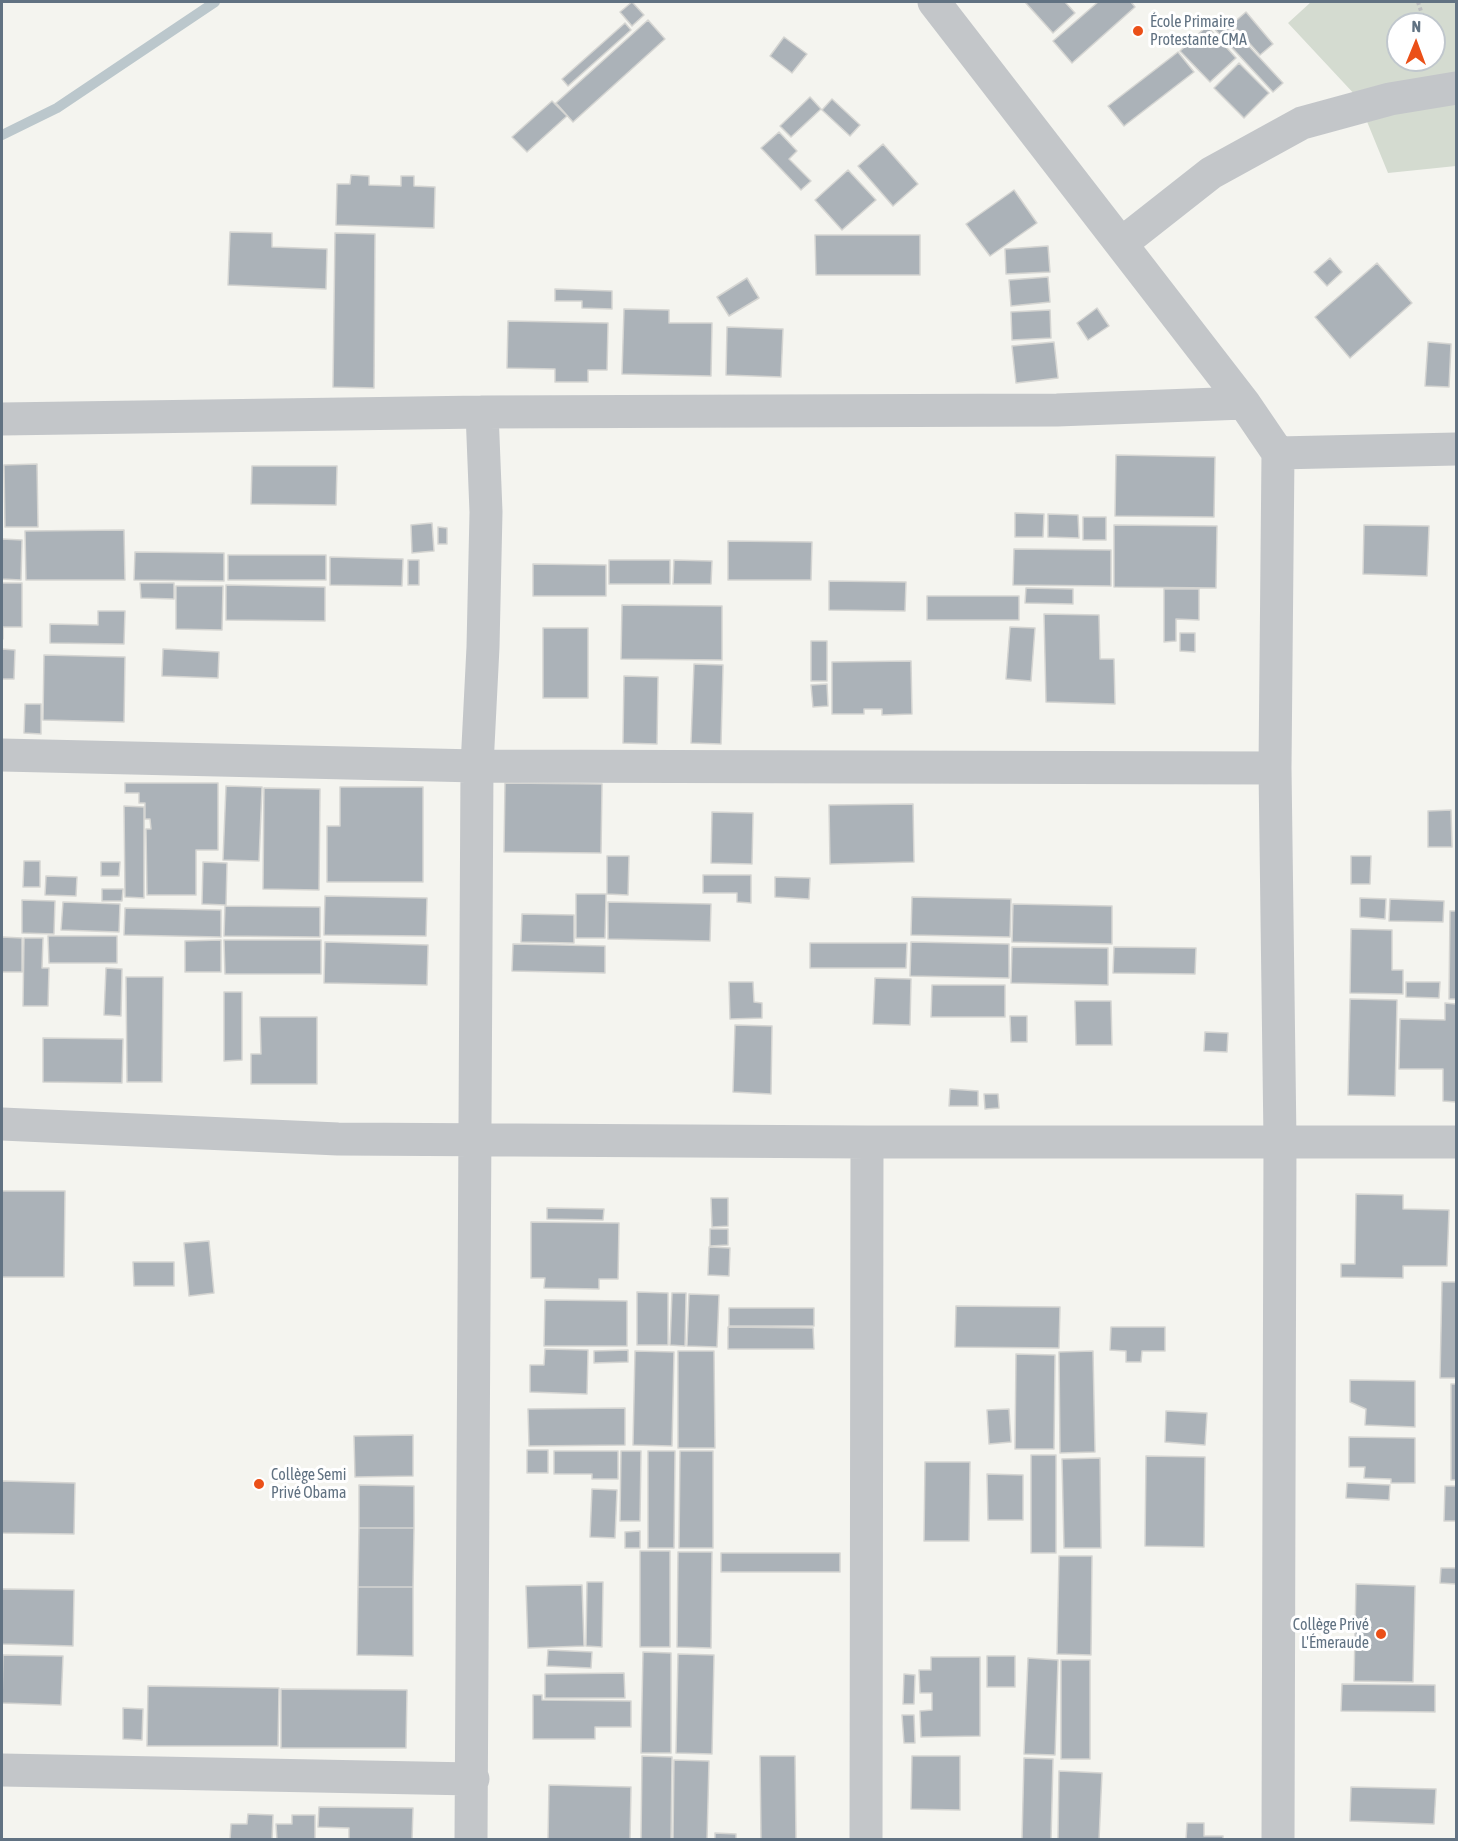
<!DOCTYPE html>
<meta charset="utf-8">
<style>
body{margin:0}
#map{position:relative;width:1458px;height:1841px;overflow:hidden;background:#f4f4ef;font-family:"Asap Condensed",sans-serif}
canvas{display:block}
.frame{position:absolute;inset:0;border:3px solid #617282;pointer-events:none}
.north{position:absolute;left:1386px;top:12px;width:60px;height:60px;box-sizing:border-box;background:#fff;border:2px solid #c0c7cd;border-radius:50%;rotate:1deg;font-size:16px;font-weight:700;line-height:24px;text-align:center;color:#617282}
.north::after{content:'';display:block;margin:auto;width:21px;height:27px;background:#eb5018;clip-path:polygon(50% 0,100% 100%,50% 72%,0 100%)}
</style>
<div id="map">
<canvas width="1458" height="1841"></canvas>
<div class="frame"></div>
<div class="north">N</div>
</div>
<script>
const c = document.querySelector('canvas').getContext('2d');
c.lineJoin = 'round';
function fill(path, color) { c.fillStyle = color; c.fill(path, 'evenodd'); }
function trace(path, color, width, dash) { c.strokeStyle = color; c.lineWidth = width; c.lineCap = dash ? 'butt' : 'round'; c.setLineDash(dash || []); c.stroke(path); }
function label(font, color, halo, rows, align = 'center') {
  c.font = font + ' "Asap Condensed",sans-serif'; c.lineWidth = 6; c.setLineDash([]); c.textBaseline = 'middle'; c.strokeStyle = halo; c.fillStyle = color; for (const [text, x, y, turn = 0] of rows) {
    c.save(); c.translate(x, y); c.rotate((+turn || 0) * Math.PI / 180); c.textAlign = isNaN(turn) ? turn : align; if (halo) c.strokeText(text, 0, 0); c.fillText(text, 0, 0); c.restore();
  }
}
fill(new Path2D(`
 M1311,2H1456V166L1388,173L1357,97L1288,23ZM1398,24H1434V60H1398Z`), '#d4dbd0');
trace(new Path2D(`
 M2,135L57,108L215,2`), '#bbc7cc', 10);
const building = new Path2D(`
 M632,2L644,15L632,26L620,12Z
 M1025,2H1065L1075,13L1053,33Z
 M1098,2H1131L1135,7L1072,63L1053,41Z
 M1246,12L1273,44L1260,55L1232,24Z
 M1220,15L1283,83L1273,92L1210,24Z
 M648,20L665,39L573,122L556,103Z
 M625,23L631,30L568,86L562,79Z
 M1207,26L1236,58L1210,82L1180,51Z
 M784,37L807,54L792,73L770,56Z
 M1178,52L1194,72L1124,126L1108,106Z
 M1239,63L1269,93L1244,118L1214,88Z
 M810,97L821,109L791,137L780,126Z
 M832,99L860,125L850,136L822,110Z
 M552,101L567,116L527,152L512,137Z
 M779,132L797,151L789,159L811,181L801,190L761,148Z
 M883,144L918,184L893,206L858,166Z
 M848,170L876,200L842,230L815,200Z
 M351,175L369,176V185L401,186V176H414V186L435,187L434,228L336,225L337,184H350Z
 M1014,190L1037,223L990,256L966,224Z
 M230,232L272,233V247L327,249L326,289L228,285Z
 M335,233L375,234L374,388L333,387Z
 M815,235H920V275H816Z
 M1048,246L1050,272L1006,274L1005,249Z
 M1330,258L1342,272L1327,286L1314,272Z
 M1377,263L1412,303L1350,358L1315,317Z
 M1048,277L1050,302L1011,306L1009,280Z
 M747,278L759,298L729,316L717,297Z
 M555,289L612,291V309L582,308V301H555Z
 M1097,308L1109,326L1088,340L1077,323Z
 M624,309L669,310V323H712L711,376L622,374Z
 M1050,310L1051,338L1012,340L1011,312Z
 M508,321L608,323L607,370H588V382H555V369L507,368Z
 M727,327L783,329L781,377L726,375Z
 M1054,342L1058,378L1016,383L1012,346Z
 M1428,342L1451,344L1449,387L1425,386Z
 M1116,455L1215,457L1214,517L1115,516Z
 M37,464L38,527H5L4,465Z
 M252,466H337L336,505L251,504Z
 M1015,513L1044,514L1043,537H1015Z
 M1048,514L1078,515L1079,538L1048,537Z
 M1083,517H1106V540H1083Z
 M432,523L434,551L412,553L411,525Z
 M1114,525L1217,526L1216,588L1114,587Z
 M1364,525L1429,526L1427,576L1363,574Z
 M438,527L447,528V544H438Z
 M124,530L125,580H26L25,531Z
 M2,539L22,540L21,580L2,579Z
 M728,541L812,542L811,580H728Z
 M1014,549L1111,550V586L1013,585Z
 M135,552L224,553V581L134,580Z
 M228,555H326V580H228Z
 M330,557L403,559L402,586L330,585Z
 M408,560H419V585H408Z
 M609,560H670V584H609Z
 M674,560L712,561L711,584H673Z
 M533,564L606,565V596H533Z
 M829,581L906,582L905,611L829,610Z
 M2,583H22V627H3V639H2Z
 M140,583H174V599L141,598Z
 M226,585L325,587V621L226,620Z
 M176,586H223L222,630L176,629Z
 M1026,588L1073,589V604L1025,603Z
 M1164,589H1199V620L1176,619V641L1164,642Z
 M927,596H1019V620H927Z
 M622,605L722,606V660L621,659Z
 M98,611H125L124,644L50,643V624L98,625Z
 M1044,614L1099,615L1100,659H1114L1115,704L1046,702Z
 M1010,627L1035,628L1031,681L1006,679Z
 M543,628H588V698H543Z
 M1180,633H1195V652L1180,651Z
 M811,641H827V681H811Z
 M2,649L15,650L14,679H2Z
 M163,649L219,652L218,678L162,676Z
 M44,655L125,657L124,722L43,720Z
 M911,661L912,714L882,715V709H864V714H832V662Z
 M694,664L723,665L721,744L691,743Z
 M624,676L658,677L657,744L623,743Z
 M827,684L828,706L813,707L811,685Z
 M25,704H41V734L24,733Z
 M125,783H218V850H196V895H147L146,829H151L150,819H145V803H139V793H125Z
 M505,783L602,784L601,853L504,852Z
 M226,786L262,787L259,861L223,860Z
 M340,787H423V882H327V826H340Z
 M264,788L320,789L319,890L263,889Z
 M913,804L914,862L830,864L829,805Z
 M124,806L144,807V898L125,897Z
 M1451,810L1452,847H1428V811Z
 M712,812L753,813L752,864L711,863Z
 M607,856H629L628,895L607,894Z
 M1351,856H1371L1370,884H1351Z
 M24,861H40V887H23Z
 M101,862H120L119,876H101Z
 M203,862L227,863L226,905L202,904Z
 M703,875H751V903L737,902V893H703Z
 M46,876L77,877L76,896L45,895Z
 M775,877L810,878L809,899L775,897Z
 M102,889H123L122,901H102Z
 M576,894H606L605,938H576Z
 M325,896L427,898L426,936L324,935Z
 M912,897L1011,899L1010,937L911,935Z
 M1360,898L1386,899L1385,919L1360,917Z
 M1390,899L1444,901L1443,922L1389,921Z
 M22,900L55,901L54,934L22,933Z
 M63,902L120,904L119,932L61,930Z
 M608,902L711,904L710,941L608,939Z
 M1013,904L1112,906V944L1012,942Z
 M225,906L320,907V937L224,936Z
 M125,908L221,910V937L124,935Z
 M1450,911H1456V999H1449Z
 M522,914L574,915V943L521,942Z
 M1351,929L1392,930V970H1403V994L1350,993Z
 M48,936H117V963H49Z
 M2,937L22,938V972H2Z
 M24,938H43L42,968H49L48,1006H23Z
 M221,940V972H185V941Z
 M224,940H321V974H225Z
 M325,942L428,945L427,985L324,983Z
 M911,942L1009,944V978L910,976Z
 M810,943H907L906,968H810Z
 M513,944L605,946V973L512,971Z
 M1012,947L1108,948V985L1011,983Z
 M1114,947L1196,948L1195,974L1113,973Z
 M106,968L122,969L121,1016L104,1015Z
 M126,977H163L162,1082H127Z
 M875,978L911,979L910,1025L873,1024Z
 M729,982H753L754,1002L762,1003V1018L730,1019Z
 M1406,982H1440L1439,998L1406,997Z
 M932,985H1005V1017H931Z
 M224,992H242V1060L224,1061Z
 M1350,999L1397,1000L1395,1096L1348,1095Z
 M1075,1001H1111L1112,1045H1076Z
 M1445,1003L1456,1004V1102L1443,1101V1069H1399L1400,1019L1445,1020Z
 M1010,1016H1027V1042H1011Z
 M260,1017H317V1084H251V1054H261Z
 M735,1025L772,1026L771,1094L733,1092Z
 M1205,1032L1228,1033L1227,1052L1204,1051Z
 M43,1038L123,1039L122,1083L43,1082Z
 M950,1089L978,1091V1106H949Z
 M984,1094H998L999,1108L985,1109Z
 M2,1191H65L64,1277H2Z
 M1356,1194L1403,1195V1209L1449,1210L1447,1266H1403V1278L1341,1277V1264H1355Z
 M711,1198H728V1226L712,1227Z
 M547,1208L604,1209L603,1220L547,1219Z
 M531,1222L619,1223L618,1279H599V1289L544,1288L545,1278H531Z
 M710,1229H728V1245L710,1246Z
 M209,1241L214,1293L189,1296L184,1243Z
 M709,1247L730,1248L729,1276L708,1275Z
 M133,1262H174V1286H134Z
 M1442,1282H1456V1378H1440Z
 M637,1292L668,1293V1345H637Z
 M672,1293H686L685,1346L670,1345Z
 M689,1294L719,1295L717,1347L687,1346Z
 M545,1300L627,1301V1346H544Z
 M956,1306L1060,1307L1059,1348L955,1347Z
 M729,1308H814V1326H729Z
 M728,1327L813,1328L814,1349H728Z
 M1111,1327H1165V1351H1142L1141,1362H1126V1351L1110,1350Z
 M545,1349L588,1350L587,1394L530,1392V1365H544Z
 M628,1350V1362L594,1363V1351Z
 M635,1351L674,1352L672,1446L633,1445Z
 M678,1351H714L715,1448H678Z
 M1093,1351L1095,1452L1060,1453L1059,1352Z
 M1016,1354L1055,1355L1054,1449H1015Z
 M1350,1380L1415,1381V1427L1365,1425L1366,1409L1350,1402Z
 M1451,1384H1456V1480H1451Z
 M625,1408V1445L529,1446L528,1409Z
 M1009,1409L1011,1442L989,1444L987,1410Z
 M1166,1411L1207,1413L1205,1445L1165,1442Z
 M413,1435V1476L355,1477L354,1436Z
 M1349,1437L1415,1438V1483H1391V1479L1364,1478L1365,1467H1349Z
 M527,1450H548V1473H527Z
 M554,1451H618V1479H592V1474H554Z
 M621,1451H641L640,1521H620Z
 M648,1451H675L674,1548H648Z
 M680,1451H713V1548H679Z
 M1031,1455H1056V1553H1031Z
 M1146,1456L1205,1457L1204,1547L1145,1546Z
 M1100,1458L1101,1548H1064L1062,1459Z
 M925,1462H970L969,1541H924Z
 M987,1474L1023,1475V1520H988Z
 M2,1481L75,1483L74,1534L2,1533Z
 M1347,1483L1390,1485L1389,1500L1346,1498Z
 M359,1485L414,1486V1528H359Z
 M1445,1486H1456V1521H1444Z
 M592,1489L617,1490L615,1538L590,1537Z
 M359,1528H414L413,1587H358Z
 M640,1531V1548H625V1532Z
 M640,1551H670V1647H640Z
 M678,1552H712L711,1648L677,1647Z
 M721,1553H840V1572H721Z
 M1059,1556H1092L1091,1655L1057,1654Z
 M1441,1568H1456V1584L1440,1583Z
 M587,1582H603L602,1647L586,1646Z
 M1356,1584L1415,1586L1413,1682L1354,1681Z
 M582,1585L584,1646L528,1648L526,1586Z
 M358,1587H413V1656L357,1655Z
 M2,1589L74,1590L73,1646L2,1644Z
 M548,1650L592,1652L591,1668L547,1666Z
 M643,1652L671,1653V1753H641Z
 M678,1654L714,1655L712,1754L676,1753Z
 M3,1655L63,1656L61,1705L2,1703Z
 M987,1656H1015V1687H987Z
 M931,1657H980V1736L921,1737L920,1711L932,1710V1693H920L919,1670H931Z
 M1028,1658L1058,1660L1055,1755L1024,1754Z
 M1061,1660H1090V1759H1061Z
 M624,1673L625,1698H545V1674Z
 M904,1674L915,1675L914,1704H903Z
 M1342,1684L1435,1685V1712L1341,1711Z
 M148,1686L279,1688L278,1746H147Z
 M281,1689L407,1690L406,1748H281Z
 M533,1695H542V1700L631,1701V1727H595V1739H533Z
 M123,1708L143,1709L142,1740L123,1739Z
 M902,1715H914L915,1743H904Z
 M642,1756L672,1757L671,1840H641Z
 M760,1756H795L796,1840H761Z
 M912,1756H960V1810L911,1809Z
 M1024,1758L1053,1759L1051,1840H1022Z
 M674,1760L709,1761L707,1840H673Z
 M1059,1771L1102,1773L1099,1840H1058Z
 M549,1785L631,1787L630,1840H548Z
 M1351,1787L1436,1789L1434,1824L1350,1821Z
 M319,1807L413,1808L412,1840H349V1828L318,1827Z
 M248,1814L273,1815L272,1840H230L231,1824H247Z
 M292,1815H315V1840H277L276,1824H292Z
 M1187,1823H1204V1836H1223V1840H1186Z
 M715,1833L736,1834V1840H715Z`);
fill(building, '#abb2b8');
trace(building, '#d5d5d2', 1.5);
trace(new Path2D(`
 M1418,2L1422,14L1420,24`), '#bcbec0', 4, [3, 3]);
trace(new Path2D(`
 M934,2L1244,403L1278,453L1275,768L1280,1141L1278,1840
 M1122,243L1211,173L1302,123L1390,99L1456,88
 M2,419L482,412L1057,410L1244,403
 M1278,453L1456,449
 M2,755L477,766L1275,768
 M2,1124L338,1139L867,1142H1456
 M2,1770L473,1779
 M471,1840L477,766L483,647L486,512L482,412
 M866,1840L867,1142`), '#c3c6c9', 33);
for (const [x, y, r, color] of [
 [1138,31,6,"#eb5018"],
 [259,1484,6,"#eb5018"],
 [1381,1634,6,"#eb5018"]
]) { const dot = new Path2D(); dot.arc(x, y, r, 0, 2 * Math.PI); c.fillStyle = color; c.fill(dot); trace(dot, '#fff', 2); }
label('16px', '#617282', '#fff', [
 ["École Primaire",1150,22],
 ["Protestante CMA",1150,40],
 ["Collège Semi",271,1475],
 ["Privé Obama",271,1493],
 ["Collège Privé",1369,1625,"right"],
 ["L'Émeraude",1369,1643,"right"]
], 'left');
</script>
